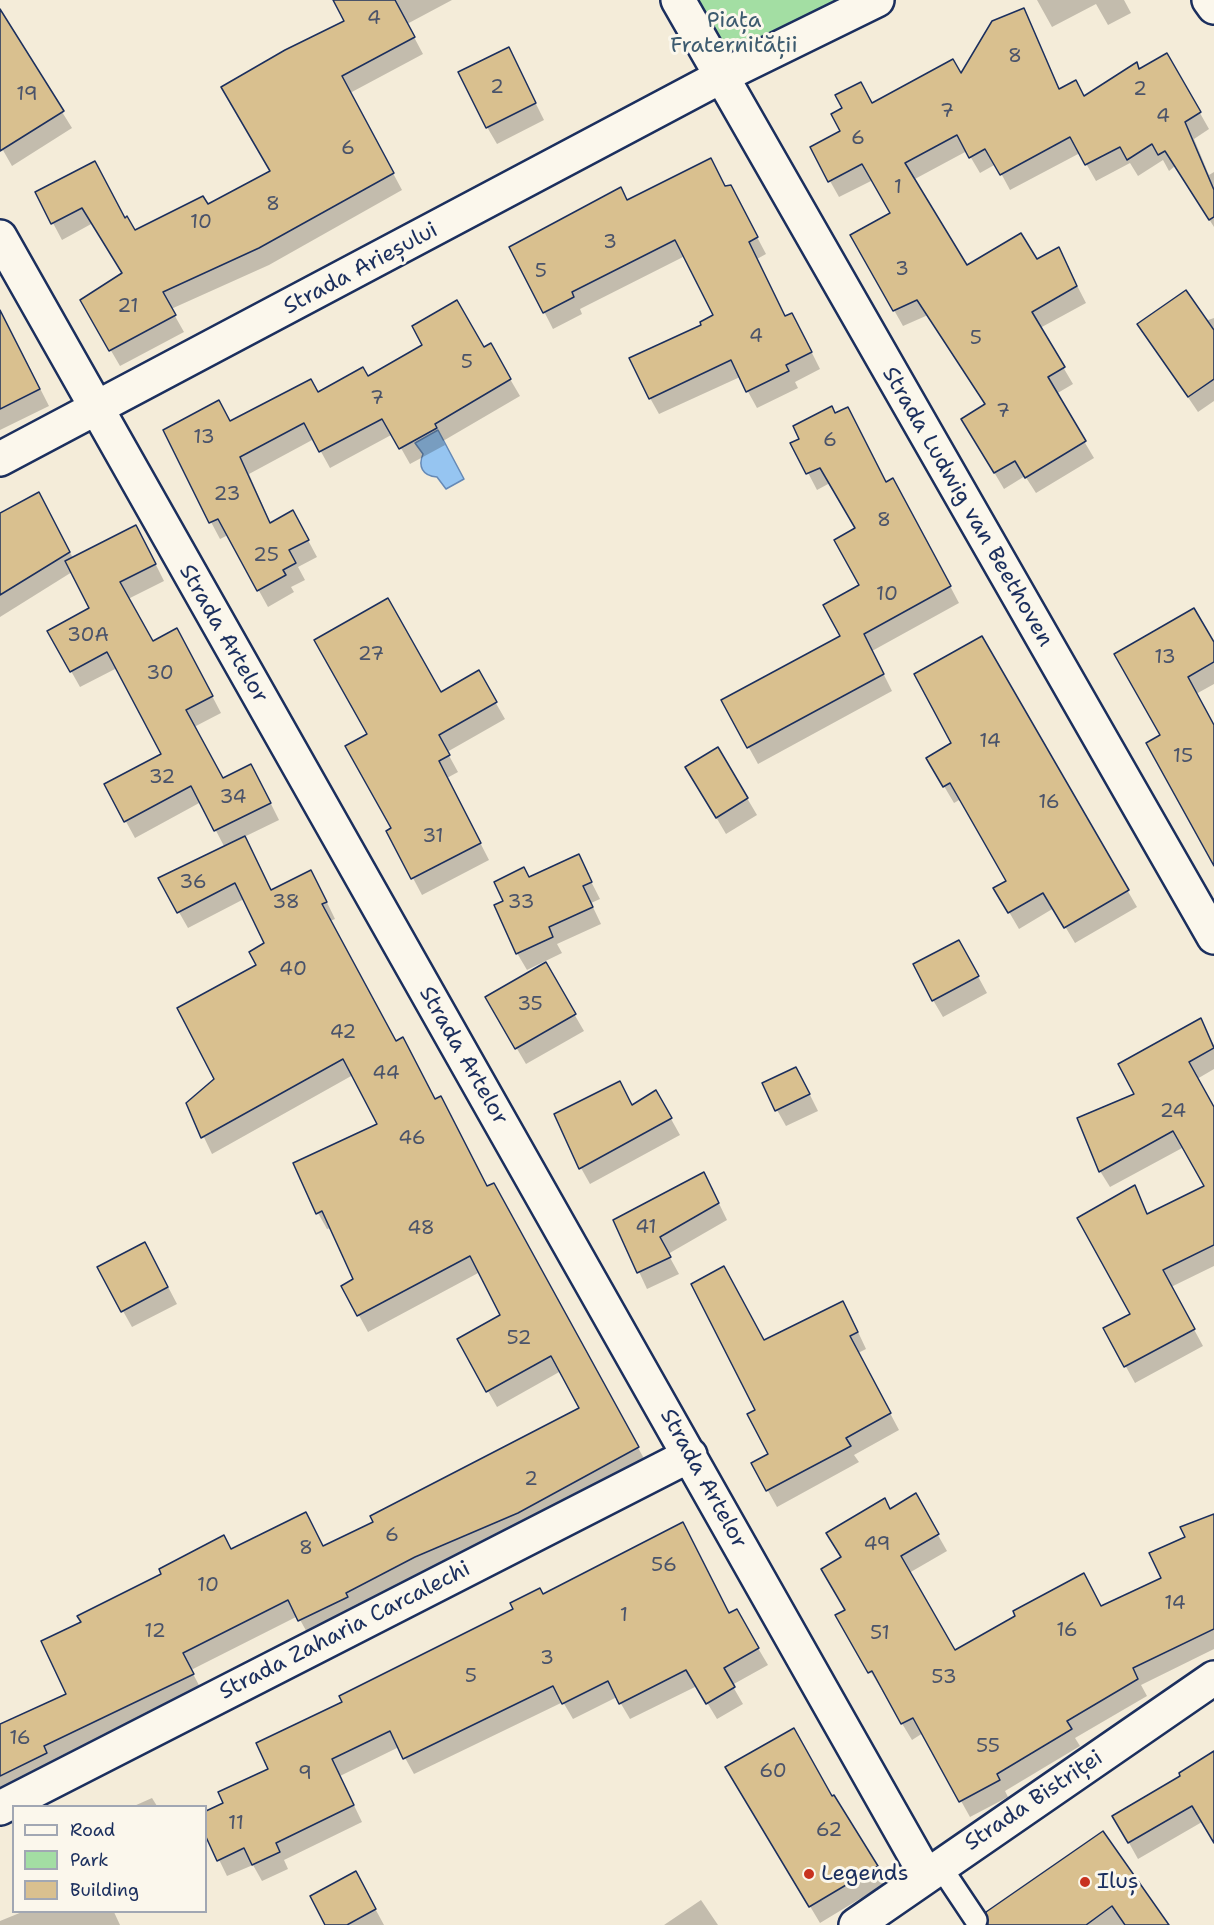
<!DOCTYPE html>
<meta charset="utf-8">
<style>
body{margin:0}
#map{position:relative;width:1214px;height:1925px;overflow:hidden;background:#f4ecd9;font-family:"Shantell Sans",sans-serif}
canvas{display:block}
.legend{position:absolute;left:12px;top:1805px;width:195px;height:108px;box-sizing:border-box;background:#fbf7ec;border:2px solid #a1a7b3;margin:0;padding:8px 10px;list-style:none;font-size:18px;color:#1b2f5e}
.legend li{display:flex;align-items:center;gap:12px;height:30px}
.legend b{width:30px;border:2px solid #a1a7b3}
</style>
<div id="map">
<canvas width="1214" height="1925"></canvas>
<ul class="legend">
<li><b style="height:8px;background:#fbf7ec"></b>Road</li>
<li><b style="height:16px;background:#a3dea3"></b>Park</li>
<li><b style="height:16px;background:#d9c08f"></b>Building</li>
</ul>
</div>
<script>
const c = document.querySelector('canvas').getContext('2d');
c.lineJoin = 'round';
function fill(path, color) { c.fillStyle = color; c.fill(path, 'evenodd'); }
function trace(path, color, width, dash) { c.strokeStyle = color; c.lineWidth = width; c.lineCap = dash ? 'butt' : 'round'; c.setLineDash(dash || []); c.stroke(path); }
function label(font, color, halo, rows, align = 'center') {
  c.font = font + ' "Shantell Sans",sans-serif'; c.lineWidth = 6; c.setLineDash([]); c.textBaseline = 'middle'; c.strokeStyle = halo; c.fillStyle = color; for (const [text, x, y, turn = 0] of rows) {
    c.save(); c.translate(x, y); c.rotate((+turn || 0) * Math.PI / 180); c.textAlign = isNaN(turn) ? turn : align; if (halo) c.strokeText(text, 0, 0); c.fillText(text, 0, 0); c.restore();
  }
}
fill(new Path2D(`
 M678,0H877L720,77Z`), '#a3dea3');
const water = new Path2D(`
 M438,430L464,479L446,489L437,477C422,476 418,466 423,454L415,443Z`);
fill(water, '#96c5f1');
trace(water, '#6589b6', 1.5);
fill(new Path2D(`
 M335,0H452L407,24L423,54L350,93L402,190L269,265L171,309L184,332L120,366L82,301L123,274L93,223L62,240L37,193L125,220L134,231L207,206L272,171L346,22Z
 M1037,0H1124L1131,13L1108,25L1096,4L1052,27Z
 M1024,10L1060,90L1084,97L1167,55L1209,129L1194,139L1209,175L1214,172V227L1175,166L1169,171L1163,160L1138,176L1130,163L1096,181L1080,153L1010,190L996,164L980,173L967,151L913,180L966,267L1036,261L1067,266L1086,303L1040,328L1073,384L1056,394L1094,458L1036,493L1025,476L1004,489L963,420L986,406L928,315L903,326L852,236L892,213L873,180L839,197L830,181L842,132L872,105L961,76Z
 M0,12L72,128L12,166L0,145Z
 M517,66L544,120L497,144L487,127Z
 M725,187L739,203L766,254L757,259L786,318L801,331L820,369L795,382L798,388L757,408L740,377L659,414L650,398L703,326L715,316L685,256L580,309L582,314L553,329L511,247L628,202Z
 M1214,318V401L1198,412L1149,340Z
 M0,320L21,351L49,406L0,430Z
 M490,345L520,396L443,441L445,445L410,464L393,434L330,468L314,439L249,474L271,524L302,529L317,557L298,567L305,580L291,587L294,592L268,607L228,535L220,539L211,522L230,423L367,378Z
 M793,444L886,483L902,496L959,603L872,651L892,691L758,764L723,701L842,636L861,586L857,529L830,483L817,490Z
 M48,510L73,558L145,543L164,581L128,599L153,643L186,646L221,713L194,727L223,780L260,782L279,820L244,837L272,891L320,888L335,919L330,921L396,1043L435,1101L487,1187L502,1201L647,1464L309,1636L298,1616L191,1670L202,1691L52,1763L55,1770L0,1796V1726L68,1695L231,1551L324,1548L374,1523L581,1409L561,1371L497,1407L459,1340L502,1315L480,1272L368,1332L343,1286L355,1280L331,1228L327,1229L318,1213L379,1125L353,1075L212,1154L188,1104L215,1080L266,944L244,899L188,928L160,879L225,848L201,802L135,838L106,785L163,754L117,668L80,687L49,632L91,609L72,572L0,617V515Z
 M981,638L1137,907L1075,943L1054,908L1019,929L995,888L1008,881L961,799L954,803L928,759L953,744Z
 M1214,645V684L1196,694L1214,727V864L1162,736L1116,655Z
 M478,672L505,719L447,752L458,772L447,778L489,860L422,895L388,831L393,829L441,693Z
 M718,749L757,815L726,834L687,768Z
 M578,856L600,899L591,903L601,924L557,944L562,953L527,970L517,953L504,902L529,878Z
 M968,958L987,993L943,1017L933,1000Z
 M545,964L584,1031L526,1064L487,998Z
 M1200,1020L1214,1045V1069L1197,1079L1214,1110V1266L1171,1287L1203,1346L1135,1383L1105,1329L1132,1314L1134,1187L1148,1215L1206,1187L1184,1147L1110,1187L1100,1171L1136,1094Z
 M805,1085L818,1111L786,1126L777,1110Z
 M656,1092L680,1135L590,1184L581,1168L632,1106Z
 M713,1191L727,1220L668,1254L679,1274L647,1289L615,1220Z
 M154,1260L177,1304L132,1327L123,1311Z
 M852,1319L866,1349L858,1353L899,1430L854,1455L859,1462L777,1507L753,1464L770,1455L764,1342Z
 M915,1495L947,1551L909,1573L955,1652L1101,1607L1163,1579L1187,1537L1214,1515V1649L1141,1685L1147,1696L1075,1738L1080,1746L1005,1791L1008,1797L970,1817L923,1733L912,1740L837,1616L847,1610L842,1558L890,1511Z
 M543,1596L729,1615L736,1611L768,1665L732,1685L743,1704L717,1719L697,1686L630,1719L617,1697L573,1719L563,1702L414,1774L399,1747L340,1776L362,1822L284,1860L288,1869L262,1881L253,1865L227,1876L206,1833V1813L225,1804L270,1769L344,1703Z
 M1214,1763V1841L1202,1822L1138,1859L1114,1816Z
 M727,1767L831,1798L886,1883L820,1923Z
 M152,1798L157,1806H134Z
 M1103,1833L1167,1925H988L990,1920Z
 M365,1890L384,1925H327Z
 M701,1900L718,1925H664Z
 M22,1912H114L120,1925H0V1921Z`), '#0003');
const building = new Path2D(`
 M333,0H395L415,37L342,76L394,173L259,248L163,292L176,315L109,351L80,300L122,273L82,208L51,224L35,192L95,161L125,218L127,216L135,230L203,196L208,204L270,171L221,87L285,50L344,21Z
 M1024,8L1059,89L1076,80L1084,96L1137,62L1139,69L1167,53L1201,112L1185,122L1214,190V217L1209,220L1165,151L1158,155L1152,144L1127,160L1120,147L1085,165L1070,137L1000,175L985,149L969,158L957,135L905,163L967,265L1021,233L1037,259L1059,247L1077,286L1032,312L1065,367L1048,377L1086,441L1025,478L1015,461L994,473L961,419L985,404L917,300L893,311L850,235L890,213L862,164L828,182L810,147L840,131L831,114L842,108L835,95L861,82L872,103L953,59L961,73L992,21Z
 M0,9L64,111L0,151Z
 M509,47L536,103L486,128L458,72Z
 M711,158L725,186L731,185L758,237L749,242L785,316L792,313L812,352L786,365L789,371L746,392L731,360L649,399L629,358L701,325L700,322L713,315L675,240L572,292L574,297L543,313L509,247L621,187L627,200Z
 M1186,290L1214,330V379L1188,397L1137,324Z
 M457,300L484,347L491,343L511,379L435,424L437,428L399,449L382,419L319,452L304,423L240,457L270,523L293,510L309,540L289,550L296,563L283,570L286,575L257,591L218,519L209,523L163,430L219,400L230,421L311,379L318,392L363,367L368,376L422,345L412,326Z
 M0,310L40,389L0,409Z
 M832,406L835,413L848,407L886,482L893,478L951,586L864,634L884,674L747,748L721,700L840,636L823,605L859,585L834,540L855,528L820,468L806,474L790,443L799,439L793,426Z
 M39,492L70,552L0,595V513Z
 M136,525L156,564L120,582L153,641L177,628L213,696L186,710L223,778L251,764L271,803L214,831L191,786L124,822L104,784L161,754L107,652L70,672L47,631L89,608L65,561Z
 M388,598L441,692L479,670L497,702L439,735L450,755L439,761L481,843L411,879L386,831L391,828L345,746L367,734L314,640Z
 M1194,608L1214,642V662L1188,677L1214,725V866L1146,743L1160,735L1114,654Z
 M982,636L1129,890L1064,928L1043,893L1008,913L993,888L1006,881L950,783L943,787L926,758L951,743L914,674Z
 M718,747L748,798L716,818L685,767Z
 M245,836L271,890L311,870L327,902L322,904L396,1041L403,1037L435,1099L441,1096L487,1186L494,1183L639,1447L518,1513L415,1557L346,1593L348,1597L298,1621L288,1600L183,1653L194,1674L44,1746L47,1753L0,1776V1724L66,1694L41,1641L81,1622L77,1616L161,1574L159,1569L224,1535L231,1549L306,1512L323,1546L373,1522L370,1516L579,1408L551,1356L486,1392L457,1339L500,1315L470,1256L357,1316L341,1286L353,1279L322,1211L316,1214L293,1163L377,1124L343,1059L201,1138L186,1103L214,1079L177,1008L256,965L249,952L264,943L235,883L177,913L158,878Z
 M579,854L592,882L583,886L593,907L549,927L553,937L516,954L494,905L503,901L494,882L524,867L529,877Z
 M959,940L979,976L932,1001L913,964Z
 M546,962L576,1014L515,1049L485,997Z
 M1201,1018L1214,1048L1189,1062L1214,1107V1245L1163,1270L1195,1329L1124,1367L1103,1328L1130,1314L1077,1218L1135,1185L1147,1214L1204,1186L1173,1131L1099,1172L1077,1118L1134,1094L1118,1064Z
 M796,1067L810,1094L775,1111L762,1083Z
 M620,1081L632,1105L656,1090L672,1118L579,1169L554,1114Z
 M704,1172L719,1203L660,1237L671,1257L637,1273L613,1220Z
 M145,1242L168,1287L121,1312L97,1267Z
 M724,1266L764,1340L843,1301L858,1332L850,1336L891,1413L846,1438L851,1446L766,1491L751,1463L768,1454L747,1414L755,1410L691,1284Z
 M916,1493L939,1534L901,1556L955,1650L1015,1616L1013,1611L1084,1573L1101,1606L1161,1578L1149,1553L1185,1537L1180,1527L1214,1514V1629L1133,1668L1138,1679L1067,1721L1072,1729L997,1774L1000,1780L959,1802L913,1718L901,1724L872,1671L868,1673L835,1615L845,1610L821,1569L841,1557L826,1533L885,1498L890,1509Z
 M683,1522L729,1613L737,1609L759,1648L724,1668L735,1687L706,1704L686,1670L619,1704L608,1681L562,1704L553,1686L403,1759L390,1731L332,1759L354,1805L276,1843L280,1852L252,1865L244,1848L217,1861L206,1837V1811L223,1803L218,1792L268,1769L256,1743L342,1702L339,1696L513,1609L510,1603L540,1588L543,1594Z
 M794,1728L832,1796L834,1795L878,1866L809,1907L725,1767Z
 M1214,1751V1843L1192,1806L1128,1843L1112,1816L1180,1776L1179,1773Z
 M1103,1831L1169,1925H1125L1112,1906L1086,1925H988L986,1912Z
 M356,1871L376,1909L347,1925H325L310,1896Z`);
fill(building, '#d9c08f');
trace(building, '#1b2f5e', 1.5);
const service = new Path2D(`
 M940,1866L976,1920`);
const minor = new Path2D(`
 M678,0L1214,937
 M1209,0L1214,7
 M0,237L926,1875
 M0,459L720,77L877,0
 M0,1808L690,1455
 M856,1925L1214,1678`);
trace(service, '#1b2f5e', 26);
trace(minor, '#1b2f5e', 38);
trace(service, '#fbf7ec', 21);
trace(minor, '#fbf7ec', 33);
for (const [x, y, r, color] of [
 [809,1874,6,"#c8321e"],
 [1085,1882,6,"#c8321e"]
]) { const dot = new Path2D(); dot.arc(x, y, r, 0, 2 * Math.PI); c.fillStyle = color; c.fill(dot); trace(dot, '#fbf7ec', 2); }
label('20px', '#4a536a', null, [
 ["4",374,19],
 ["8",1015,57],
 ["2",497,88],
 ["2",1140,90],
 ["19",27,95],
 ["7",947,112],
 ["4",1163,117],
 ["6",858,139],
 ["6",348,149],
 ["1",898,188],
 ["8",273,205],
 ["10",201,223],
 ["3",610,243],
 ["3",902,270],
 ["5",541,272],
 ["21",128,307],
 ["4",756,337],
 ["5",976,339],
 ["5",467,363],
 ["7",377,399],
 ["7",1003,412],
 ["13",204,438],
 ["6",830,441],
 ["23",227,495],
 ["8",884,521],
 ["25",266,556],
 ["10",887,595],
 ["30A",88,636],
 ["27",371,655],
 ["13",1165,658],
 ["30",160,674],
 ["14",990,742],
 ["15",1183,757],
 ["32",162,778],
 ["34",233,798],
 ["16",1049,803],
 ["31",433,837],
 ["36",193,883],
 ["38",286,903],
 ["33",521,903],
 ["40",293,970],
 ["35",530,1005],
 ["42",343,1033],
 ["44",386,1074],
 ["24",1173,1112],
 ["46",412,1139],
 ["41",646,1228],
 ["48",421,1229],
 ["52",519,1339],
 ["2",531,1480],
 ["6",392,1536],
 ["49",877,1545],
 ["8",306,1549],
 ["56",664,1566],
 ["10",208,1586],
 ["14",1175,1604],
 ["1",624,1616],
 ["16",1067,1631],
 ["12",155,1632],
 ["51",880,1634],
 ["3",547,1659],
 ["5",471,1677],
 ["53",944,1678],
 ["16",20,1739],
 ["55",988,1747],
 ["60",773,1772],
 ["9",305,1774],
 ["11",236,1824],
 ["62",829,1831]
]);
label('22px', '#3d5b6f', '#fbf7ec', [
 ["Piața",734,21],
 ["Fraternității",734,46]
]);
label('22px', '#1b2f5e', '#fbf7ec', [
 ["Strada Arieșului",361,269,-28],
 ["Strada Ludwig van Beethoven",967,507,60],
 ["Strada Artelor",223,634,60],
 ["Strada Artelor",463,1056,60],
 ["Strada Artelor",703,1479,61],
 ["Strada Zaharia Carcalechi",345,1631,-27],
 ["Strada Bistriței",1034,1801,-34]
]);
label('22px', '#1b2f5e', '#fbf7ec', [
 ["Legends",821,1874],
 ["Iluș",1097,1882]
], 'left');
</script>
